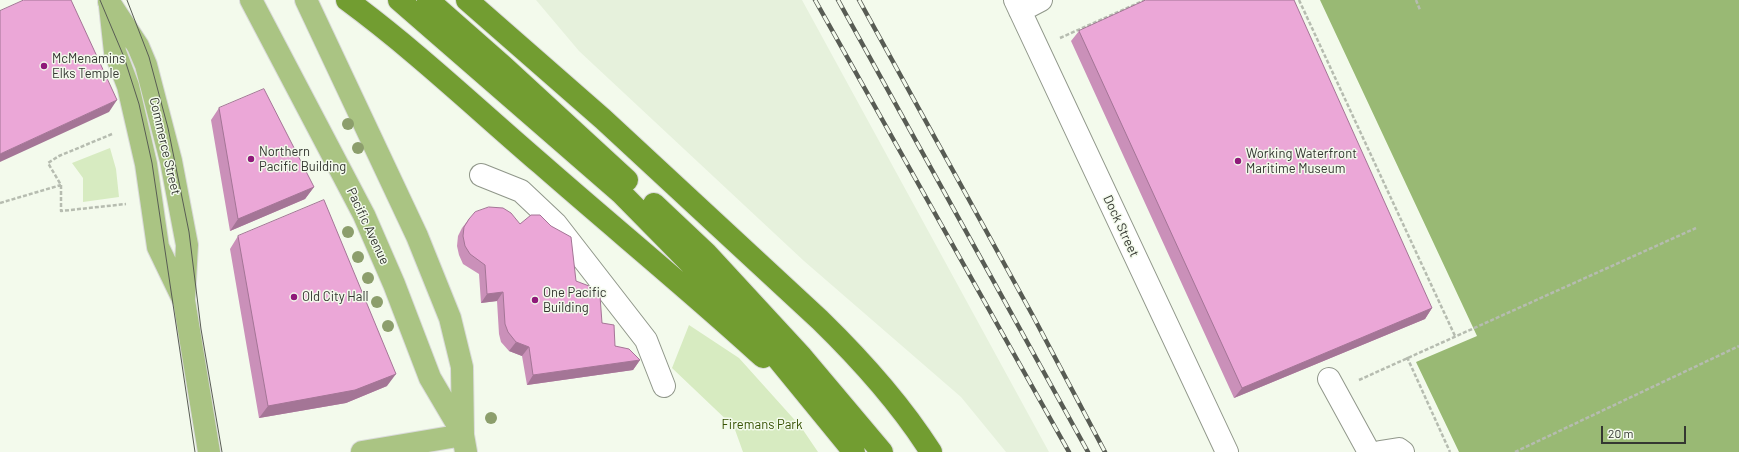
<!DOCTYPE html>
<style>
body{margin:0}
#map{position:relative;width:1739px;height:452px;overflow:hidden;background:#f3faec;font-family:Barlow,sans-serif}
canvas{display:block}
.scale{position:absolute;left:1601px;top:426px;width:85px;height:18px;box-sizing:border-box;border:2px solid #343731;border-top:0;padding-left:5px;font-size:12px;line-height:14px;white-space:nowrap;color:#343731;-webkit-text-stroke:3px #f3faec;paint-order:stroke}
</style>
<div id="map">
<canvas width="1739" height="452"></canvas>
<div class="scale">20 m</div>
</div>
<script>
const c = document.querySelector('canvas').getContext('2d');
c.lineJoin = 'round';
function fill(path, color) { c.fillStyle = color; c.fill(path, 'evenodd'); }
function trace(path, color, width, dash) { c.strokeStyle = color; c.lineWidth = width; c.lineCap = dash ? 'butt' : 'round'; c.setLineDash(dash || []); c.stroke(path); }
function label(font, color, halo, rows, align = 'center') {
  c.font = font + ' Barlow,sans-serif'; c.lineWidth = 3; c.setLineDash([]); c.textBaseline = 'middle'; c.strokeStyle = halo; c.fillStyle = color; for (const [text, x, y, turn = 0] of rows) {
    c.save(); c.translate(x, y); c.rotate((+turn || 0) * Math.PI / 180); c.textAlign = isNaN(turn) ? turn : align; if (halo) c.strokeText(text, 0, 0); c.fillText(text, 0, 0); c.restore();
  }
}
fill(new Path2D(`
 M536,0H802L1049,452H1006L961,397L804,261L579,51Z`), '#e6f1dc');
fill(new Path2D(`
 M110,148L116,169L119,197L83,202V178L72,163Z
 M689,325L739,358L801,427L818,452H743L734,427L672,368Z`), '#d7ebc1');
fill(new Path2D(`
 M1320,0H1739V452H1459L1416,362L1477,336Z`), '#99b974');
const minor = new Path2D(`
 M1015,0L1227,452
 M1020,11L1041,0
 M481,175L521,191L556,224L646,340L664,386
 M1329,379L1369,452
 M1380,452L1399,449L1403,452`);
const major = new Path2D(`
 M251,0L364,215L394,284L430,378L463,434
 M306,0L417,236L450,318L462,367L463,435L466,452
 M109,2L138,46L146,65L171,161L187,245L184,300L209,452
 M110,6L115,52L128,86L146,164L158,247L183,299
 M362,452L463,435`);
const highway = new Path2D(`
 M347,0C415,50 477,109 541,164C615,229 691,291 763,357
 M399,0L622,194L746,320L854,452
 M428,0L503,66L627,180
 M467,0L603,119L820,320C861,360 900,403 931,452
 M654,204L706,253L802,357L882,452`);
trace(minor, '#90978a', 24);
trace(major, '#dadbda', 24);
trace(highway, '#dadbda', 24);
trace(new Path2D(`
 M1299,0L1455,336
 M1416,0L1420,10
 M1060,38L1145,0
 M112,134L59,156L48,163L61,185V211L126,204
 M0,203L61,185
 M1407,357L1450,452
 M1359,380L1696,228
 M1515,452L1739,346`), '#b6bcb0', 2.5, [4, 2]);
trace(minor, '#fff', 22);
trace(major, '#aac483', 22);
trace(highway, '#729d31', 22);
trace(new Path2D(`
 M100,0L124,57L139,104L152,163L195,452
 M127,0L149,57L168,128L189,232L201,329L222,452`), '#585c54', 1);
const rail = new Path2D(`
 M815,0L1069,452
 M838,0L1088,452
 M859,0L1033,316L1105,452`);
trace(rail, '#585c54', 4.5);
trace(rail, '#f3faec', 3, [9]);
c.fillStyle = '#8c9e6c';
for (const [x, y] of [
 [348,124],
 [358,148],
 [348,232],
 [358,257],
 [368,278],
 [377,302],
 [388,326],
 [491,418]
]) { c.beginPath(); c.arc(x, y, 6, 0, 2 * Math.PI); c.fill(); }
fill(new Path2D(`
 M1079,31L1432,308L1425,319L1234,398L1071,41Z
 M219,108L314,187L305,199L230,231L211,120Z
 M469,219L520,224L576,281L602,323L615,346L640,360L633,370L527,385L522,356L509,351L501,342L499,334L497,301L481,303L479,274L463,264L459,255L457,246L458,236L462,228Z
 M238,236L387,386L346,403L259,418L230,249Z`), '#ca90b9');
fill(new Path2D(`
 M117,100L109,112L0,162V154Z
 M314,187L305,199L230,231L238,219Z
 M503,292L497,301L481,303L487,294Z
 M1432,308L1425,319L1234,398L1242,388Z
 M516,342L529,347L522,356L509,351Z
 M640,360L633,370L527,385L533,375Z
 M396,374L387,386L346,403L259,418L268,406Z`), '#a47596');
const building = new Path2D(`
 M24,0H71L117,100L0,154V11Z
 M1146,0H1294L1432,308L1242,388L1079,31Z
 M264,89L314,187L238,219L219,108Z
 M324,200L396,374L355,390L268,406L238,236Z
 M489,207L503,208L511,213L520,224L531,215H540L551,226L571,237L576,281L589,286L600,296L602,323L614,325L615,346L629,349L640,360L533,375L529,347L516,342L508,332L505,324L503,292L487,294L485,265L470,254L465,246L463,236L464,227L469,219L475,212Z`);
fill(building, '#eba7d7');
trace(building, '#a47596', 1);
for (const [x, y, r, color] of [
 [44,66,4,"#8f1979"],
 [251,159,4,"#8f1979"],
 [1238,161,4,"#8f1979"],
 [294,297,4,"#8f1979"],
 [535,300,4,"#8f1979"]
]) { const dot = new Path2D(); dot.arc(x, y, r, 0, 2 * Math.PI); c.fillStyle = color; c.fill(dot); trace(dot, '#f3faec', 1.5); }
label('13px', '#343731', '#f3faec', [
 ["McMenamins",52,59],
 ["Elks Temple",52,74],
 ["Northern",259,152],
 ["Pacific Building",259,167],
 ["Working Waterfront",1246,154],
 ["Maritime Museum",1246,169],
 ["One Pacific",543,293],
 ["Building",543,308],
 ["Old City Hall",302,297]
], 'left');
label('13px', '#343731', '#f3faec', [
 ["Commerce Street",165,146,77],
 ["Pacific Avenue",368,226,65],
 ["Dock Street",1121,226,65]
]);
label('13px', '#375203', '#f3faec', [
 ["Firemans Park",762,425]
]);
</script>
